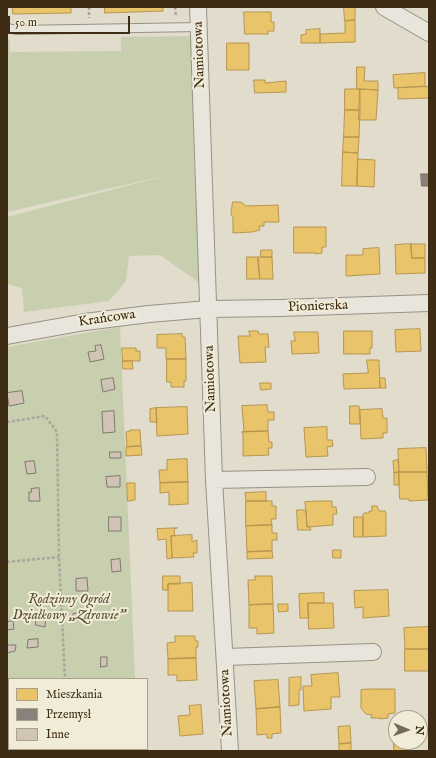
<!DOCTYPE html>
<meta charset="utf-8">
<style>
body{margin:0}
#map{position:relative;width:436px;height:758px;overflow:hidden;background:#e1dccb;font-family:"IM FELL English",serif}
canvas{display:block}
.frame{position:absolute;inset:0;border:8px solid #3e2c15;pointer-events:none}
.legend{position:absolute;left:8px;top:678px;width:140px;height:72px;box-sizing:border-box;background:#f1ecd8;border:1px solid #a99f8a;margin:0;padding:5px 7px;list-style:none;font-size:12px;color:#3e2c15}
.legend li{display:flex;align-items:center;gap:8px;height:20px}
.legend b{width:20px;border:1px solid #a99f8a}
.north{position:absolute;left:388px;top:710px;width:40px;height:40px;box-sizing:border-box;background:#f1ecd8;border:1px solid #a99f8a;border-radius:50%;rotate:92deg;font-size:11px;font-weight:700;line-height:16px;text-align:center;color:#3e2c15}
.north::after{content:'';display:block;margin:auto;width:14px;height:18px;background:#776a55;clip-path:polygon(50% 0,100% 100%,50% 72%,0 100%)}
.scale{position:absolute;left:8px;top:16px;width:122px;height:18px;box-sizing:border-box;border:2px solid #3e2c15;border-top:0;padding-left:5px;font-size:12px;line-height:14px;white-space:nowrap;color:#3e2c15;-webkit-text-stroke:3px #f1ecd8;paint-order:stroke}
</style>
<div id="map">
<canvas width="436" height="758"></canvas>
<div class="frame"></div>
<ul class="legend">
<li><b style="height:11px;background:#e9c46a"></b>Mieszkania</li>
<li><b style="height:11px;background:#8a817c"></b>Przemysł</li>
<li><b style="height:11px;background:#d0c4b7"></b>Inne</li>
</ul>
<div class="north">N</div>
<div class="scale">50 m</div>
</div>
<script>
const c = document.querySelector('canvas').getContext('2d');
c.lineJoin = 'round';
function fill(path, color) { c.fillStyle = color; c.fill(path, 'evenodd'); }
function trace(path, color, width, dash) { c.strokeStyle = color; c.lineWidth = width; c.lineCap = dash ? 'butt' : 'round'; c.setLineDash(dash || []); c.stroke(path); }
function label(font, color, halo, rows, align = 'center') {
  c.font = font + ' "IM FELL English",serif'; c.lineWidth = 4; c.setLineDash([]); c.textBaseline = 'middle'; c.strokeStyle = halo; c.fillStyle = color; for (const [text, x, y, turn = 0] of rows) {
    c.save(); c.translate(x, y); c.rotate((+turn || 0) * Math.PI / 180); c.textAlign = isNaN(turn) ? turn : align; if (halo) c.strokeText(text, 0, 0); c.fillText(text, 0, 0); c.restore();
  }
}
fill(new Path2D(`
 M192,36L194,168L201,284L160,255L129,256L126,281L109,301L24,312L22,288L7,284V217L172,174L7,212V38L10,40V52L121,51V37Z
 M120,327L135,679H9V749H138L139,751H7V347Z`), '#c7cfaf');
const homes = new Path2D(`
 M13,7H71V13L13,14Z
 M105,7H163V11L105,13Z
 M344,7H355V20L345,21Z
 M244,12H271V22H274V31H268V34H245Z
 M355,20V42L320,43V34L345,33V21Z
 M320,29V43H301V35L306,34V30Z
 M227,43H249V70H227Z
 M357,67H365L364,81H378V90L357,89Z
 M425,73V86L394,88L393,75Z
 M254,80H265V83L286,81V92L255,93Z
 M429,87V98L398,99V88Z
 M345,89H360V110H345Z
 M360,89L378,90L376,120H359Z
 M345,110H360L359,137H344Z
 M344,137H359L358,153L343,152Z
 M343,152L358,153L357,186H342Z
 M358,159L375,160L374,187L357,186Z
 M233,202H241L246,206L278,205L279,222H264V226H259L260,230L252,232L233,233V218L231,214Z
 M294,227H326V247H322V253L316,254V253H294Z
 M411,244H425V258H412Z
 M411,244L412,258H425V273L396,274L395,245Z
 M379,248L380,274L346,276V255H363V249Z
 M261,250H272V257H261Z
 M247,257H258L260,279H247Z
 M258,257H272L273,279H260Z
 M420,329L421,351L396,352L395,330Z
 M249,331H258L259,334H268L269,347H265L266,362L240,363L238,336H250Z
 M344,331H372V348H370V354H344Z
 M294,332H318L319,353L292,354L291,341H295Z
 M182,334V337H185L186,359H166V348H157V335Z
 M122,348H136V351H140V361H123Z
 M167,359H186V381H184V387H171V382H167Z
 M367,360H379L380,388L344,389L343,374L368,373Z
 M132,361L133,369H123L122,362Z
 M380,378H385L386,388H380Z
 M260,383H271V389L261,390Z
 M267,405L268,412H274V420H268V431L242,432L244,431L242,406Z
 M350,406H359L360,424H350Z
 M187,407L188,434L157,436L156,408Z
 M156,408L157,422H150V409Z
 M382,409L383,418H387V433H383V438L361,439L360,410Z
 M327,427V440H332L333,446L327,447L328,456L306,457L304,428Z
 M130,430H140L141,446L127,447L126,432L130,431Z
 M268,431L269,442H272V448H268L269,455L243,456V433H242V432Z
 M141,446L142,455L126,456V447Z
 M426,448L427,472H399L398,449Z
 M187,459L188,482L160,483L159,470H167V460Z
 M398,460L399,472L394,473L393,461Z
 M399,472V485H394V473Z
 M399,472H427L428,500L409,501V499H400Z
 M188,482V504L169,505V492L160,493V483Z
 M127,483H135V500L128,501Z
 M266,492V501H246L245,493Z
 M246,501H272V506H276V519H271L272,525L246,526Z
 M318,501H332V507H336L337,514H333V525L307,527L305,502Z
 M372,506H377L379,511H385L386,513V536L363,537V514L364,513H369V511H372Z
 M297,510H306L307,527H310L311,530H298Z
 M354,517H363V537H354Z
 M272,525V533H277V540H272V551L247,552L246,526Z
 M177,528L174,529L175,536H171L172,558L167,559L166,539L158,540L157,529Z
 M192,535V542L197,540V553H193L194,557L172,558L171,536Z
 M333,550H341V558H333Z
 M272,551L273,558L247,559V552Z
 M163,576H180V584H168V590H163Z
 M255,576H272L273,604L249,605L248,580H255Z
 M192,583L193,611H168V584Z
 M388,590L389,616L363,618V607L355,608L354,591Z
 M324,593V603H308L309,618H300L299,594Z
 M308,603H333L334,628L309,629Z
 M273,604L274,633L257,634V628H249V605Z
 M278,604H288V611L279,612Z
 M429,627V649H405L404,628Z
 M175,636H195V641H198V647H196V658L168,659L167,643L175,642Z
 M405,649H429V671H405Z
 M196,658L197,680L177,681V675H168V659Z
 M338,673L340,697H331V709L304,711L303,686H312L311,675Z
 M301,677V690H299V705L289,706V678Z
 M278,680L280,707L256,709L254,681Z
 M369,689H395V713L388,714V718L380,719V718H371L372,715L366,714L361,708V690Z
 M201,705L203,734L180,736L178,716L190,715L189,706Z
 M280,707L281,733L272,734V738H267V734L257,735L256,709Z
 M350,726L351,743L339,744L338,727Z
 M396,735V742H405L406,751H394L393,736Z
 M351,743V751H339V744Z`);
fill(homes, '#e9c46a');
trace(homes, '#b69650', 1);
const industry = new Path2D(`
 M421,174H429V186H422Z`);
fill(industry, '#8a817c');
trace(industry, '#73685d', 1);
const building = new Path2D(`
 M101,345L104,359L90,362L88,352L96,351L95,346Z
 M113,378L115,389L103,392L101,380Z
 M22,391L24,403L9,406L7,393Z
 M114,411L115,432L103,433L102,412Z
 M110,452H121V458H110Z
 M34,461L36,473L27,474L25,462Z
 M120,476V487H107L106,477Z
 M39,488L40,501H29V492H32L31,489Z
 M109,517H121V531H109Z
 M120,559L121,571L112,572L111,560Z
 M87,578L88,591H76V579Z
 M36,612H46L45,627L36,625Z
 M79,613V620L73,621V614Z
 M13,621L14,629L7,630V622Z
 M38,639V647L27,648L28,640Z
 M7,645H16L15,651L7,653Z
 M101,657H107V666L101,667Z`);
fill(building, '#d0c4b7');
trace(building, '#807a6e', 1);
const lane = new Path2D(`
 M7,28L17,30L199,27`);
const street = new Path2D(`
 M198,7L214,480L230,751
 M384,7L429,33
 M7,336L85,322L149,314L208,309L281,308L429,303
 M214,480L367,477
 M225,657L373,652`);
trace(lane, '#989286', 10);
trace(street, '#989286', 18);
trace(new Path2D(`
 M89,7V18
 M175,7L176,16
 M7,422L45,416L57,432L59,557L65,679
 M7,562L59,557
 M7,706H9
 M67,749V751`), '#a9a59c', 2.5, [3, 2]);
trace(lane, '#e8e5dd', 8);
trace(street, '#e8e5dd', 16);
label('14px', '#3e2c15', '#f1ecd8', [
 ["Namiotowa",200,55,-92],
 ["Pionierska",318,307,-2],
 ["Krańcowa",107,319,-8],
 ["Namiotowa",211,379,-92],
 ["Namiotowa",227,703,-93]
]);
label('italic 14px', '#5b5236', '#f1ecd8', [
 ["Rodzinny Ogród",69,600],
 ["Działkowy „Zdrowie”",69,616]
]);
</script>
